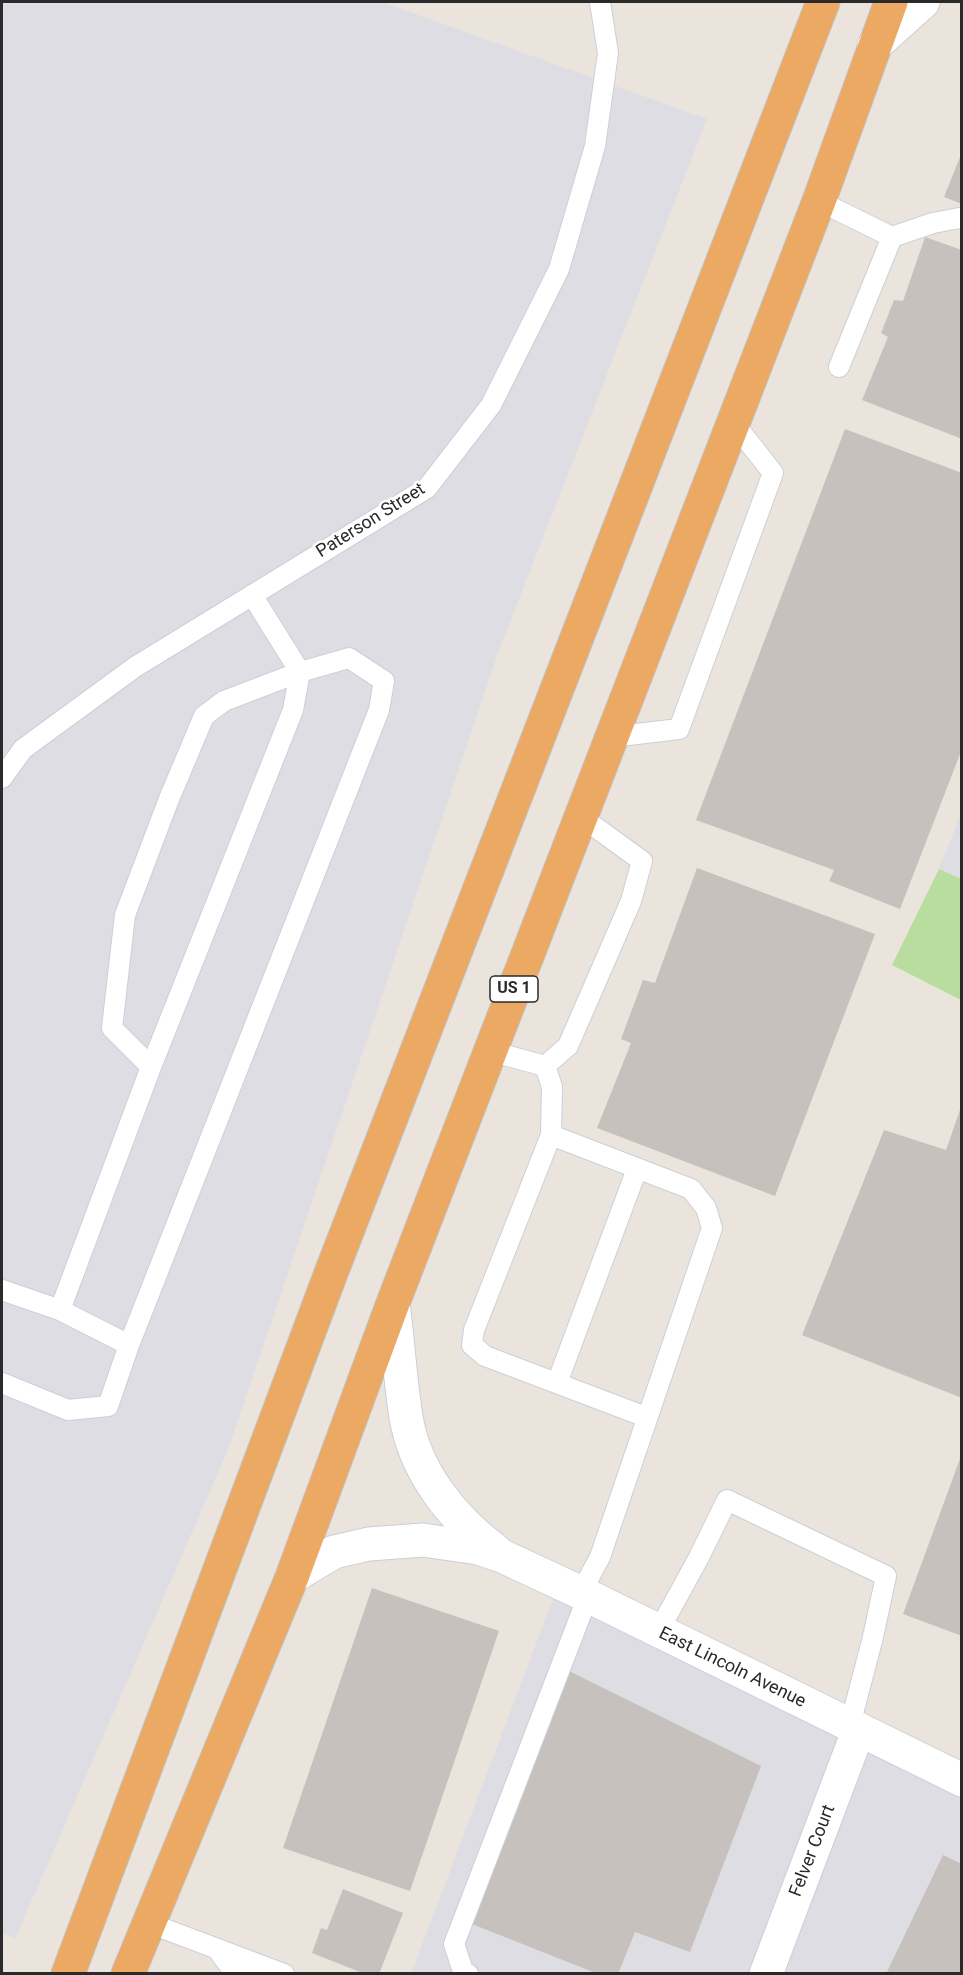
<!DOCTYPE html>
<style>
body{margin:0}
#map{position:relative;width:963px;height:1975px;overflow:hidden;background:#ebe4dd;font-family:Roboto,sans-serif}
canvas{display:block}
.frame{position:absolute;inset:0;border:3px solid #2a2a2a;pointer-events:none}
</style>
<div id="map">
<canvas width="963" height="1975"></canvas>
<div class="frame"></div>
</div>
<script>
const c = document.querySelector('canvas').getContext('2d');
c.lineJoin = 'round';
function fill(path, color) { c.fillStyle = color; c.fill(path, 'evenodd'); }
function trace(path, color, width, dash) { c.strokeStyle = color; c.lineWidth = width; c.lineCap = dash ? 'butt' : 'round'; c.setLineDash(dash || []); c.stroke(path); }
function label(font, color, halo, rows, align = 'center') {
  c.font = font + ' Roboto,sans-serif'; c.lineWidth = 5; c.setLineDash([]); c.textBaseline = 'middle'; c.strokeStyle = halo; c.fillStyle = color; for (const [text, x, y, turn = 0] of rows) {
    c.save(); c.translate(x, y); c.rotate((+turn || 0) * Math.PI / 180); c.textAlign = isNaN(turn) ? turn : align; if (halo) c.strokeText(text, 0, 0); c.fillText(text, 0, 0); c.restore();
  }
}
fill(new Path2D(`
 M2,2H382L707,119L499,650L229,1447L15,1939L2,1932Z
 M961,814V879L939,869Z
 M564,1570L961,1773V1973L411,1974Z`), '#dedde4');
fill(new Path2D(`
 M939,869L961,879V1000L892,965Z`), '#b8dd9e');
fill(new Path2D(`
 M962,152V204L944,197Z
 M925,237L962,250V439L862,400L888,337L881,333L894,300L903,301Z
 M845,429L962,473V749L900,909L829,881L834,870L696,820Z
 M697,868L875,934L775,1196L597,1128L631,1043L621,1039L643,980L655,983Z
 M961,1107H962V1398L802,1335L884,1130L946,1150Z
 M961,1456H962V1636L903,1614Z
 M372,1588L499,1631L410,1891L283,1848Z
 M567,1670L761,1766L690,1952L635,1932L618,1974H598L472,1924Z
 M943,1855L962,1864V1974H886Z
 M343,1889L403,1913L379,1974H365L312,1953L321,1928L327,1930Z`), '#c6c1bc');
const service = new Path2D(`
 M819,201L892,237L933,223L959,218L962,219
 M839,367L892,237
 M611,737L679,729L773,473L733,422
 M2,778L23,749L135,667L427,488L491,405L559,269L595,146L608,53L600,2
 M490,1051L545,1066
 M545,1066L552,1087L551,1135L474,1330L472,1345L485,1356L646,1417
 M545,1066L568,1046L631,901L642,861L580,816
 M151,1067L293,710L300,672L252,595
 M551,1135L691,1189L706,1208L712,1228L600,1557L580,1594
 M2,1290L60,1310L151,1067L112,1028L125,915L169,799L204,716L224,701L300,672L349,658L384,681L379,710L129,1345L108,1406L68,1410L2,1383
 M60,1310L129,1345
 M557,1383L637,1169
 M658,1632L698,1559L727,1500L886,1576L873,1637L850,1725
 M149,1923L284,1974
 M218,1950L234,1972L240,1974
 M468,1974L463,1971L454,1944L588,1596`);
const minor = new Path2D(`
 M874,46L923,2
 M393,1303C398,1341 400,1379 406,1417C415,1472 453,1519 496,1551
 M292,1577L334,1552L369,1544L423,1540L478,1548L502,1556L588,1596L962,1780
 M766,1974L859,1729`);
const trunk = new Path2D(`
 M68,1974L331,1273L823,2
 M128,1974L292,1577L393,1303L819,201L891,2`);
trace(service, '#cbcfda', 22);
trace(minor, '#cbcfda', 35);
trace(trunk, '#c3c3c3', 35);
trace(service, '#fff', 20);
trace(minor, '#fff', 33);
trace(trunk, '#eba964', 33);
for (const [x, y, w] of [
 [514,989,48]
]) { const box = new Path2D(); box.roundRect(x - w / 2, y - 13, w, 26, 4.5); c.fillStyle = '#fff'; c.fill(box); trace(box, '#2a2a2a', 1.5); }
label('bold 16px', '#2a2a2a', null, [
 ["US 1",514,989]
]);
label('18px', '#2a2a2a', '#fff', [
 ["Paterson Street",371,521,-32],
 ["East Lincoln Avenue",732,1668,26],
 ["Felver Court",813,1851,-69]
]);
</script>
